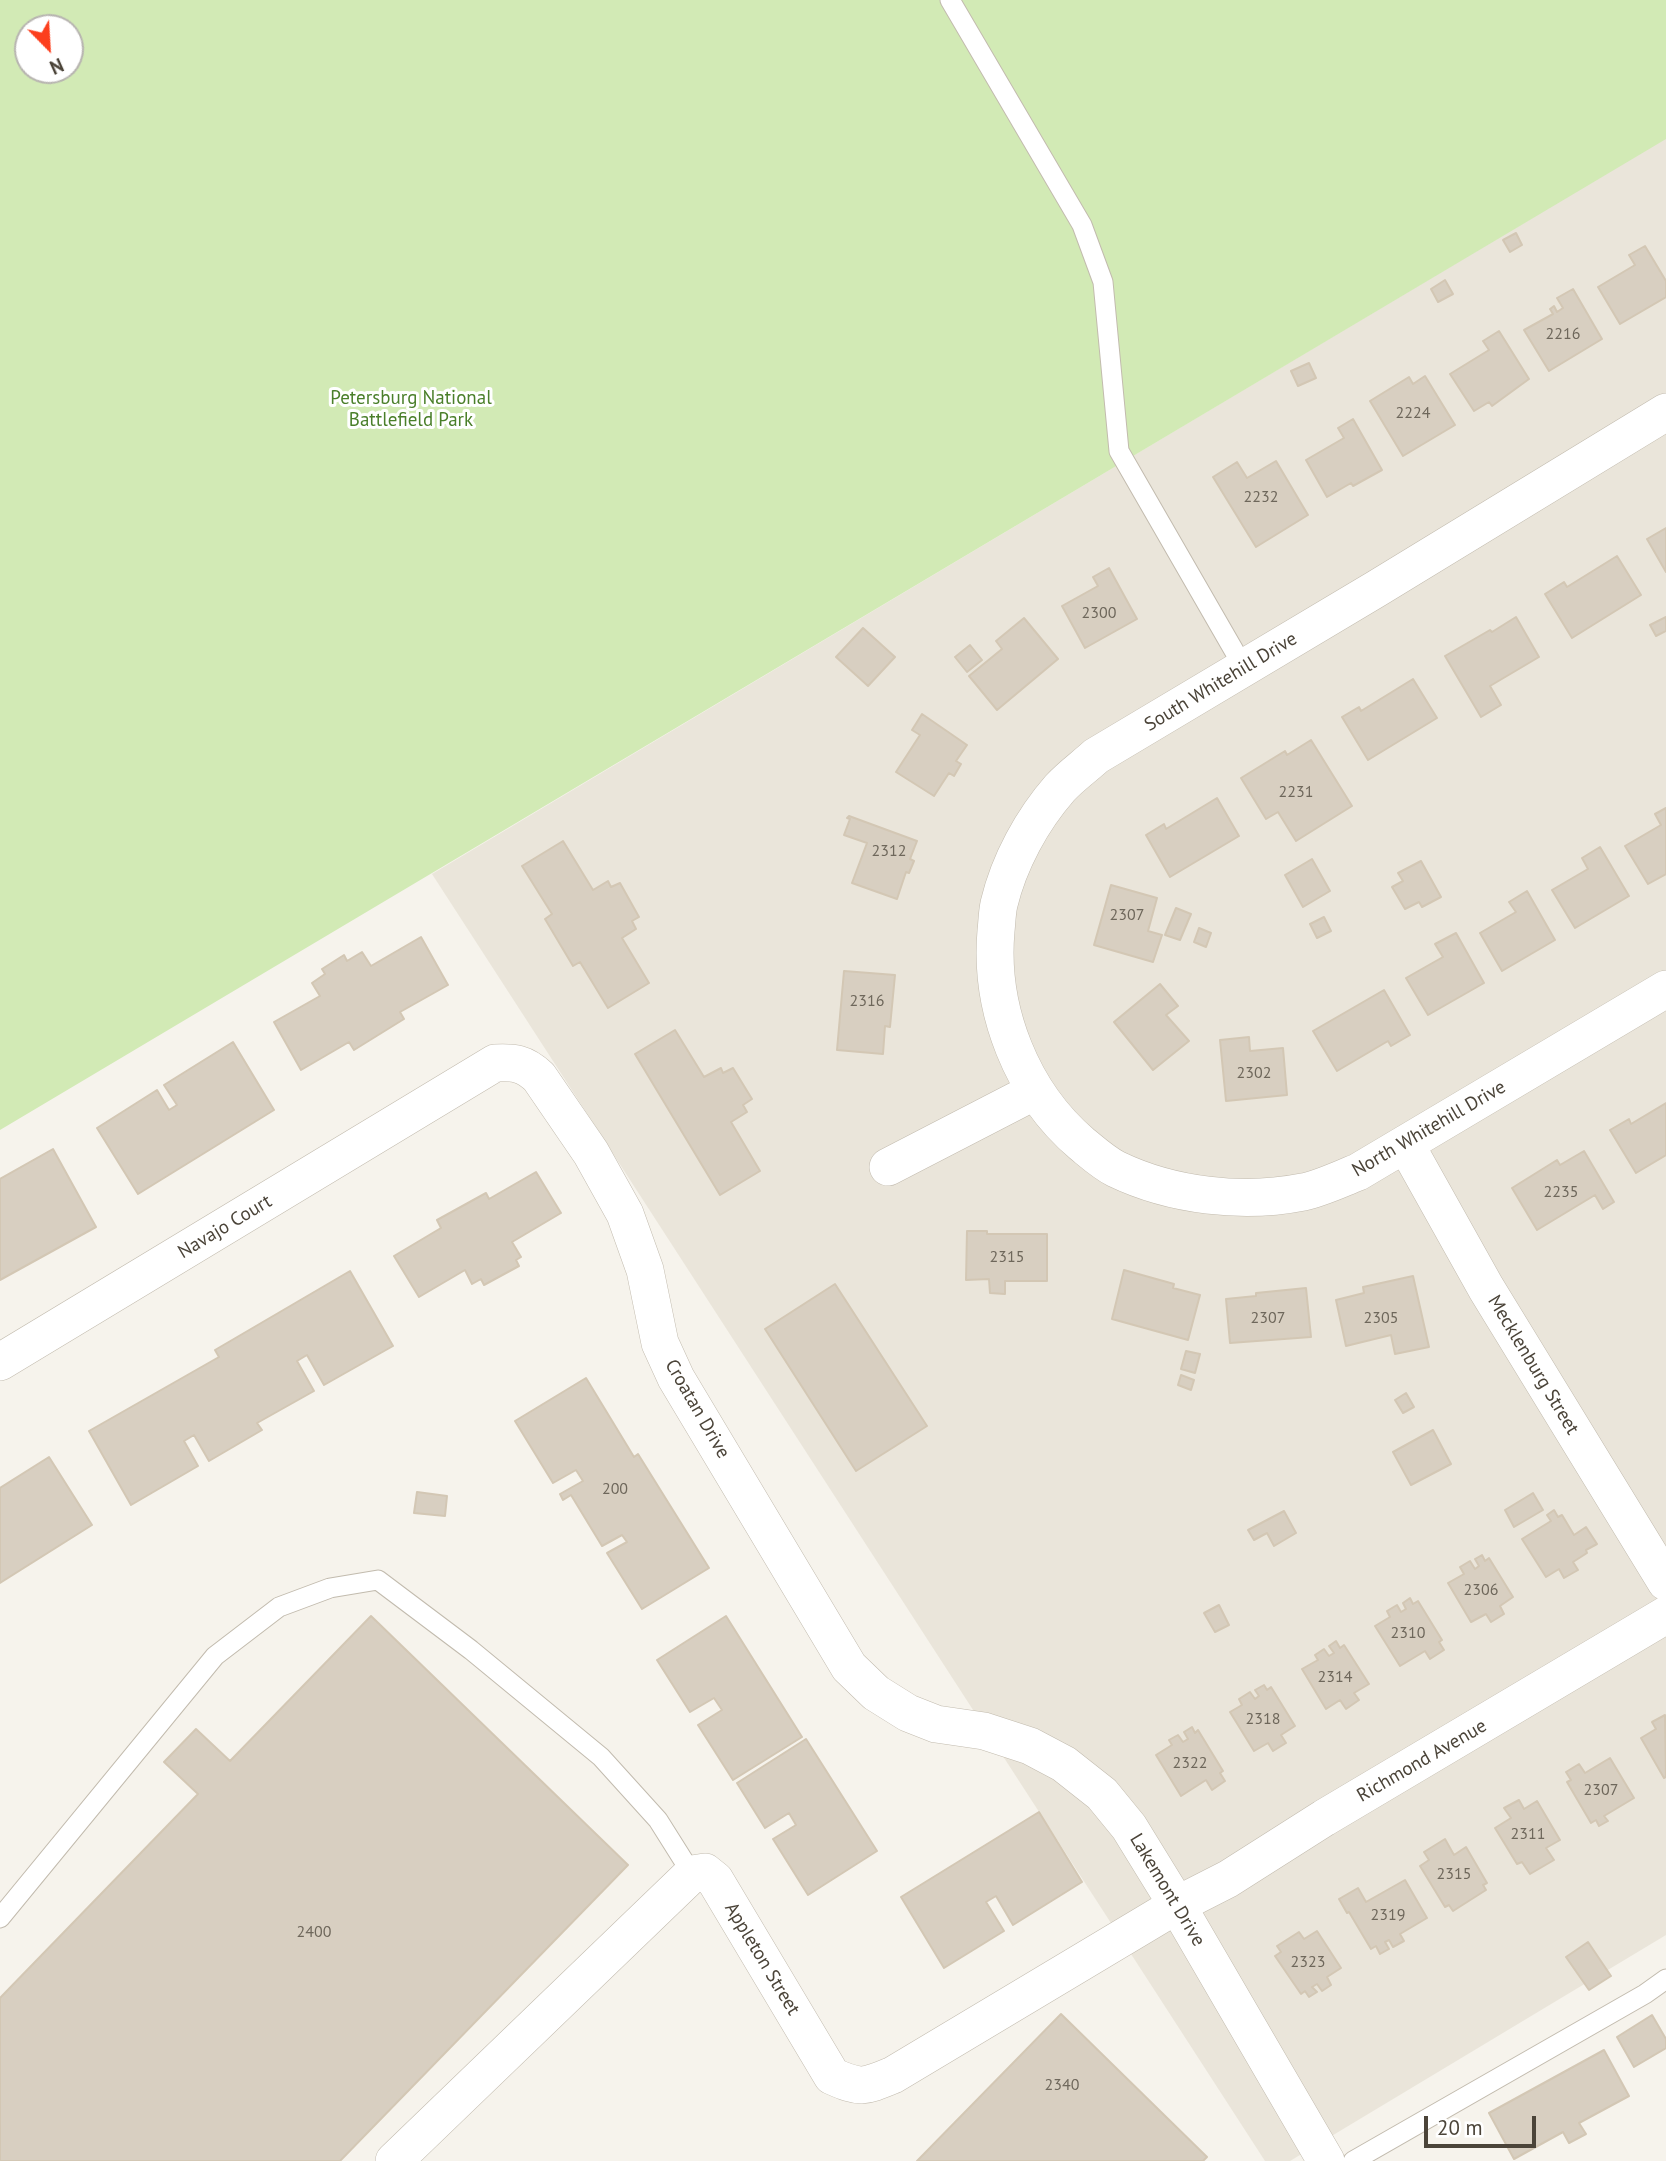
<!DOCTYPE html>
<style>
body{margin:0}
#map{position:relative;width:1666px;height:2161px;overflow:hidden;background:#f6f3ec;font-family:"PT Sans",sans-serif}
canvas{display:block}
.north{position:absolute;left:14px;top:14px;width:70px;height:70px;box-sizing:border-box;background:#fff;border:2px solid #b7b4b0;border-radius:50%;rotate:156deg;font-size:19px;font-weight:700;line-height:28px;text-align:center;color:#4b4439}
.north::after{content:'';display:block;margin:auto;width:24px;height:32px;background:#fc3f1d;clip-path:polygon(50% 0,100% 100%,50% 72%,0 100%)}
.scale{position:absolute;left:1424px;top:2116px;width:112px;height:32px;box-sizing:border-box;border:4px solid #4b4439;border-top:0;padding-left:9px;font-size:21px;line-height:24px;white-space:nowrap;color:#4b4439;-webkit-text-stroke:5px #fff;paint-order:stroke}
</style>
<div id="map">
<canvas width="1666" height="2161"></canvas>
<div class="north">N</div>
<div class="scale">20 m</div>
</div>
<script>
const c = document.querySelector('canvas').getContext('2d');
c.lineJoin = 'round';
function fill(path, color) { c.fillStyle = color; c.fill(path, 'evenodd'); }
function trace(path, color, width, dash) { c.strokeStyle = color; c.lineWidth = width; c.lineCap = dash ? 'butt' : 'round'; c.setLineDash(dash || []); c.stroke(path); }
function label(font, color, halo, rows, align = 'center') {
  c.font = font + ' "PT Sans",sans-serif'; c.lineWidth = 6; c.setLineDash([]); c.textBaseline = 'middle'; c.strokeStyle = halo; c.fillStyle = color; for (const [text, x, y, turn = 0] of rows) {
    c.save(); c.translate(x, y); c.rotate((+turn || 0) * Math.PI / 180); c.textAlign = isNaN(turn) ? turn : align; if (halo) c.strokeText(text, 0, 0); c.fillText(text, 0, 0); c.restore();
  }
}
fill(new Path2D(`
 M1666,138V1935L1290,2161H1265L432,874Z`), '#eae5da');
fill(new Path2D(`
 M0,0H1666V139L0,1130ZM28,28H70V70H28Z`), '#d2eab5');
const building = new Path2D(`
 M1516,233L1522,245L1510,252L1503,240Z
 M1645,246L1666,281V297L1620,324L1598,287L1635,265L1629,255Z
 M1445,280L1453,294L1438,302L1431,289Z
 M1573,289L1602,339L1549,371L1524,330L1553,314L1550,309L1554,306L1557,312L1563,308L1557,298Z
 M1499,331L1529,379L1492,406L1489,402L1474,411L1450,374L1489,350L1483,341Z
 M1309,363L1316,378L1298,386L1291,371Z
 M1425,376L1455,425L1403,456L1370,401L1409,377L1413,384Z
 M1353,419L1382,470L1353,486L1351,483L1327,497L1306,460L1344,438L1338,428Z
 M1276,461L1308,515L1256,547L1213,477L1237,462L1247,478Z
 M1666,528V572L1647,539Z
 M1617,556L1641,595L1572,638L1545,594L1564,582L1567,587Z
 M1109,568L1137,619L1085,648L1062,606L1098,586L1093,577Z
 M1516,617L1539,657L1490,686L1501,705L1481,717L1445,656L1490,630L1492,632Z
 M1666,617V631L1656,636L1650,625Z
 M1024,618L1058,659L997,710L969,676L1002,649L996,641Z
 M863,628L895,657L868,686L836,657Z
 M970,645L982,660L967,672L955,657Z
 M1413,679L1437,718L1368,760L1342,717L1359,707L1361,711Z
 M922,714L967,745L956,761L961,764L954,776L949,773L934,796L896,772L920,735L912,730Z
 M1311,740L1352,806L1296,841L1278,812L1266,819L1241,778L1285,751L1287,755Z
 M1217,798L1239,836L1170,877L1146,835L1164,824L1166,829Z
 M1666,808V874L1648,884L1625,846L1661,825L1655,814Z
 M849,816L917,841L910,859L914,861L909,873L906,872L897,899L852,883L867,843L844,835L850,819L847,818Z
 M563,841L593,890L608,881L611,887L620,883L639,917L632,921L636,929L622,938L649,983L608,1008L580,962L573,966L545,919L552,914L522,866Z
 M1600,847L1629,896L1575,928L1552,890L1588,869L1582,858Z
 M1312,859L1330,891L1303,907L1285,875Z
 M1421,861L1441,897L1422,907L1419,902L1405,909L1392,887L1403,881L1398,873Z
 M1111,885L1157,898L1148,931L1162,935L1153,962L1094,945Z
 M1527,891L1555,940L1502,971L1480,933L1516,912L1509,902Z
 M1176,908L1191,914L1180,940L1165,935Z
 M1324,917L1331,931L1317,938L1310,924Z
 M1199,928L1211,933L1206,947L1194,942Z
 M1456,933L1484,983L1428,1015L1406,978L1443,957L1435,944Z
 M421,937L448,985L400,1012L404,1019L354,1050L349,1042L301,1070L274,1022L320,996L312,983L325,974L322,969L344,955L347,961L362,952L371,966Z
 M844,971L895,975L890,1027L885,1026L883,1054L837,1050Z
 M1160,984L1178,1006L1166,1015L1189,1041L1153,1070L1114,1022Z
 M1384,990L1410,1035L1391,1046L1388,1041L1337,1071L1313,1031Z
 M675,1030L704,1077L721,1068L723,1073L733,1068L752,1099L743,1105L747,1112L731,1122L760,1171L720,1195L635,1054Z
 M1249,1037L1250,1051L1283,1048L1287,1095L1226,1101L1220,1040Z
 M233,1042L274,1110L138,1194L97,1128L157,1090L169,1110L177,1105L164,1085Z
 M1666,1103V1155L1636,1173L1610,1130L1629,1119L1631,1124Z
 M53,1149L96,1227L0,1280V1179Z
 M1584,1151L1614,1202L1603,1209L1595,1195L1537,1230L1512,1188L1557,1160L1560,1165Z
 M536,1172L561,1213L512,1242L521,1257L516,1260L519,1266L484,1285L481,1279L472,1284L465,1270L419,1297L394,1256L441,1228L437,1220L486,1193L489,1199Z
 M967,1231H987V1234H1047V1281H1005V1294L990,1293L989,1279L966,1280Z
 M1124,1270L1174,1284L1173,1288L1200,1295L1188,1340L1112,1319Z
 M350,1271L393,1346L324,1385L307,1355L297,1361L314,1391L257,1423L262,1430L209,1461L194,1435L184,1441L198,1466L131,1505L89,1431L219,1357L215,1350Z
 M1413,1276L1429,1347L1395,1354L1391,1335L1346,1346L1336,1300L1364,1293L1363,1287Z
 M835,1284L927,1426L856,1471L765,1329Z
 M1306,1288L1311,1337L1230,1343L1226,1299L1256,1296V1293Z
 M1186,1351L1200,1354L1195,1373L1181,1369Z
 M1181,1375L1194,1380L1191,1390L1178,1385Z
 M586,1378L634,1457L638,1454L709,1568L642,1609L607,1553L627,1542L622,1535L602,1546L571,1495L563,1500L560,1494L583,1481L576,1470L553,1483L515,1421Z
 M1406,1393L1414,1407L1403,1413L1395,1400Z
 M1433,1430L1451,1464L1411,1485L1393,1452Z
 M49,1457L92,1525L0,1583V1488Z
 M417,1492L447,1496L445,1516L414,1513Z
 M1533,1493L1543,1510L1514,1527L1505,1510Z
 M1554,1510L1558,1517L1562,1515L1574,1535L1586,1527L1597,1544L1586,1550L1587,1553L1573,1562L1578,1570L1564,1578L1559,1569L1546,1577L1522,1539L1551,1521L1547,1515Z
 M1284,1511L1296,1533L1274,1546L1267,1533L1254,1540L1248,1530Z
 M1482,1555L1485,1561L1489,1558L1513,1597L1500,1606L1504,1614L1491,1622L1486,1614L1471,1622L1448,1583L1464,1574L1460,1567L1470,1561L1475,1569L1479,1566L1475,1559Z
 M1410,1598L1413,1604L1418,1601L1442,1640L1439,1642L1444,1650L1430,1659L1425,1651L1400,1666L1375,1626L1390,1617L1387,1611L1397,1605L1401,1612L1406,1609L1403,1603Z
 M1219,1605L1229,1625L1215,1632L1204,1613Z
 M371,1616L628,1865L340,2161H0V1998L198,1794L164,1762L196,1729L230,1761Z
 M726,1616L802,1737L733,1780L698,1725L722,1710L714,1698L690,1712L657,1660Z
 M1336,1641L1340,1648L1344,1645L1369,1684L1354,1693L1359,1700L1346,1709L1340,1700L1326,1709L1302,1669L1318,1660L1315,1655L1324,1649L1329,1656L1334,1653L1329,1646Z
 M1264,1685L1267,1690L1271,1687L1295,1726L1281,1735L1286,1743L1273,1751L1268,1743L1254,1751L1230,1712L1242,1705L1239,1699L1250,1692L1255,1699L1259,1696L1255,1690Z
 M1665,1715L1666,1777L1664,1778L1641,1738L1656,1729L1652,1722Z
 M1192,1727L1195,1733L1198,1730L1223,1771L1220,1773L1225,1781L1212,1790L1206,1780L1181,1796L1156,1755L1172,1745L1169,1740L1178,1735L1183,1742L1188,1739L1184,1732Z
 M806,1739L877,1851L808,1895L773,1839L796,1825L789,1813L765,1828L737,1783Z
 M1610,1758L1634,1798L1604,1816L1608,1821L1599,1826L1596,1820L1591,1823L1567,1782L1571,1780L1566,1772L1579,1764L1585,1773Z
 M1519,1800L1524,1809L1537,1801L1560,1840L1546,1848L1554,1860L1530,1874L1522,1862L1517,1864L1495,1828L1511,1818L1504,1808Z
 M1039,1812L1082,1882L1013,1925L996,1896L986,1902L1004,1931L944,1968L901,1897Z
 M1445,1839L1454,1855L1466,1847L1487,1883L1483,1885L1486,1890L1453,1911L1449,1905L1445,1907L1420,1866L1429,1860L1424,1852Z
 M1405,1880L1427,1918L1400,1934L1404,1941L1393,1947L1389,1940L1385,1942L1389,1949L1380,1954L1376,1946L1371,1949L1349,1912L1347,1913L1339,1899L1358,1888L1366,1902Z
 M1317,1931L1341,1968L1327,1977L1331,1985L1322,1991L1317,1984L1312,1987L1317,1992L1309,1997L1305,1991L1301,1994L1275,1956L1281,1952L1277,1946L1299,1932L1304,1939Z
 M1588,1942L1611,1976L1589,1990L1566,1957Z
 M1061,2014L1207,2157L1203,2161H917Z
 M1652,2015L1666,2039V2048L1634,2067L1617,2037Z
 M1604,2050L1629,2096L1579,2123L1586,2134L1569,2143L1563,2132L1514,2159L1489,2113Z`);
fill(building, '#d8cfc1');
trace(building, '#d3c7b4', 2);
const lane = new Path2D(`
 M950,0L1082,225L1103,282L1119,451L1244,668
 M0,1918L215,1656L279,1607L330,1588L378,1580L471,1650L601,1757L658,1820L692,1874
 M1353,2161L1645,1994L1666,1979`);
const street = new Path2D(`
 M1666,412L1376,589L1096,756C1084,767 1071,776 1060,788C1032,820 1009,862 999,904C997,913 997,922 996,931C989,1010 1022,1093 1082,1144C1093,1153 1104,1163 1116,1169C1172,1196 1243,1204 1303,1192C1322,1188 1340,1179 1358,1172L1666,989
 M1406,1145L1486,1288L1666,1582
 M888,1167L1035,1091
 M0,1362L495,1063C514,1062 524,1063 539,1077L591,1153L625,1214L645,1270L660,1343L676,1378L849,1667L876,1693L908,1713L936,1724L984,1731L1030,1746L1064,1764L1102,1794L1129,1827L1177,1905L1326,2161
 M394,2161L692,1874L705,1872L715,1880L832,2076C861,2089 864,2087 893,2075L1177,1905L1228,1879L1324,1818L1666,1615`);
trace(lane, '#c2bbae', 21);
trace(street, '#c2bbae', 38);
trace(lane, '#fff', 19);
trace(street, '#fff', 37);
label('16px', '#6e675b', null, [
 ["2216",1563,334],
 ["2224",1413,413],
 ["2232",1261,497],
 ["2300",1099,613],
 ["2231",1296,792],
 ["2312",889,851],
 ["2307",1127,915],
 ["2316",867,1001],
 ["2302",1254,1073],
 ["2235",1561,1192],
 ["2315",1007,1257],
 ["2307",1268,1318],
 ["2305",1381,1318],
 ["200",615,1489],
 ["2306",1481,1590],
 ["2310",1408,1633],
 ["2314",1335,1677],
 ["2318",1263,1719],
 ["2322",1190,1763],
 ["2307",1601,1790],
 ["2311",1528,1834],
 ["2315",1454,1874],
 ["2319",1388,1915],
 ["2400",314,1932],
 ["2323",1308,1962],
 ["2340",1062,2085]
]);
label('19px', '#4a7f2a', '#fff', [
 ["Petersburg National",411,399],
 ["Battlefield Park",411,421]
]);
label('19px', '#4b4439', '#fff', [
 ["South Whitehill Drive",1221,682,-31],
 ["North Whitehill Drive",1429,1129,-30],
 ["Navajo Court",225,1227,-31],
 ["Mecklenburg Street",1533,1365,59],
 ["Croatan Drive",697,1409,60],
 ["Richmond Avenue",1422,1761,-30],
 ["Lakemont Drive",1167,1890,59],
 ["Appleton Street",762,1959,59]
]);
</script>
